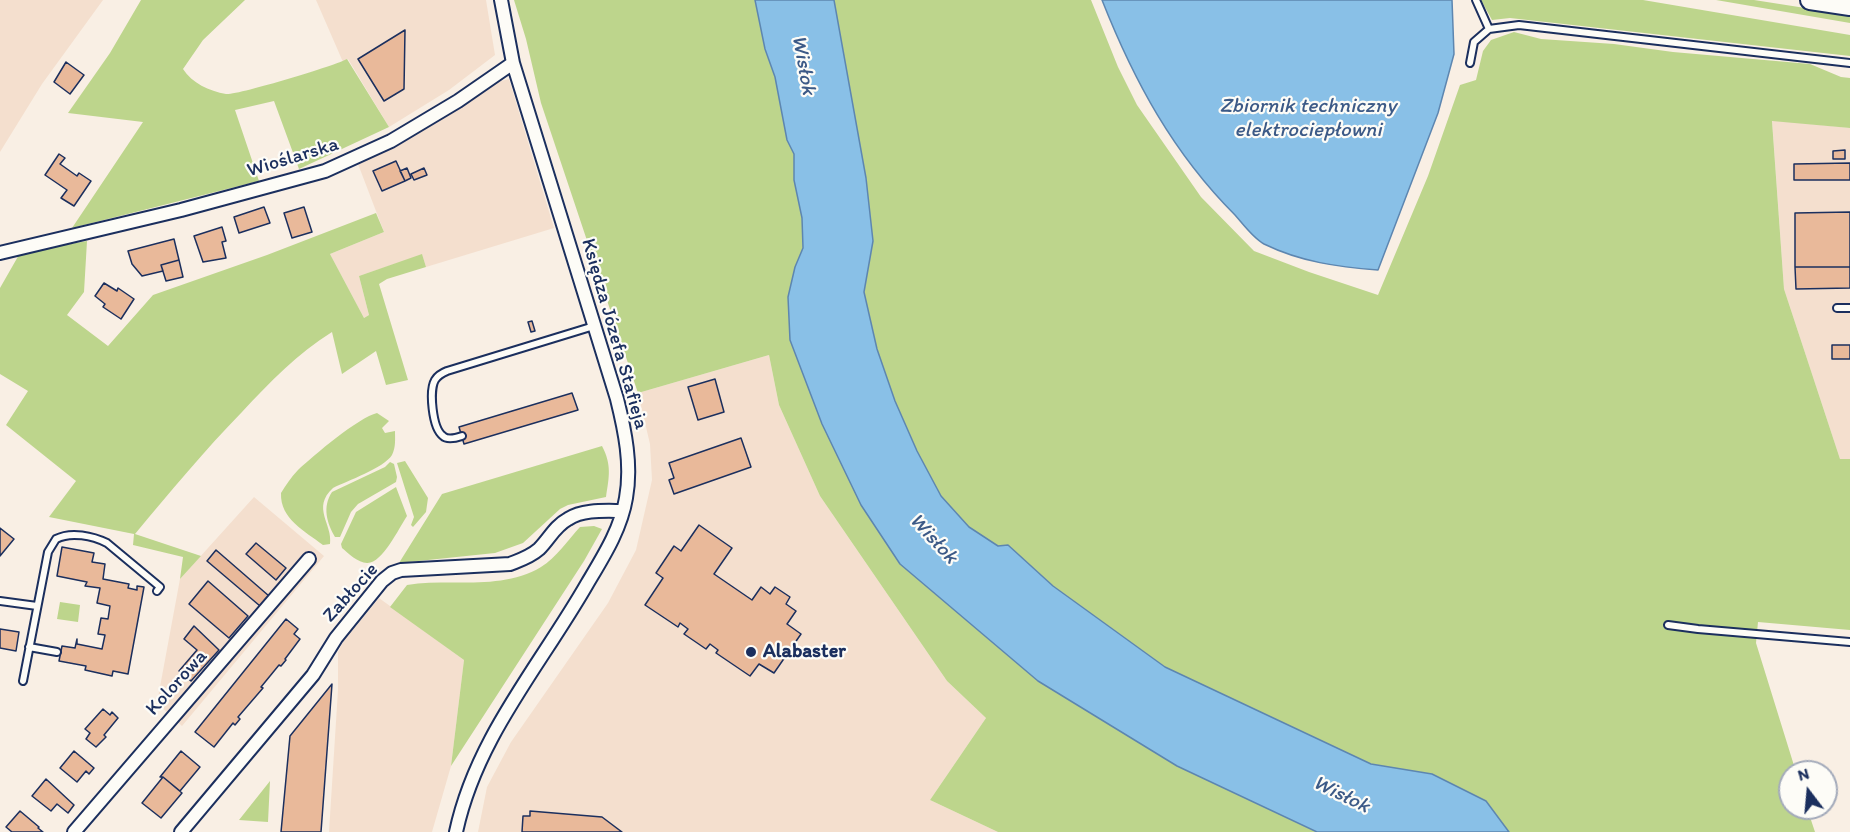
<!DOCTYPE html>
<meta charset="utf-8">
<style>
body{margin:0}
#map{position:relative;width:1850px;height:832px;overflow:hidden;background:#f9efe4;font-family:Itim,sans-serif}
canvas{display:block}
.north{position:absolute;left:1778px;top:760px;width:60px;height:60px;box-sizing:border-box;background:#fdfcf7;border:2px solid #a3aaba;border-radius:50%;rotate:344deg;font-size:16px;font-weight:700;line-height:24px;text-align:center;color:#1b2f5e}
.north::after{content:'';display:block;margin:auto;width:21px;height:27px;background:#1b2f5e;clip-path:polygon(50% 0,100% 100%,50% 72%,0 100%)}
</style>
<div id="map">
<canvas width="1850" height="832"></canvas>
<div class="north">N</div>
</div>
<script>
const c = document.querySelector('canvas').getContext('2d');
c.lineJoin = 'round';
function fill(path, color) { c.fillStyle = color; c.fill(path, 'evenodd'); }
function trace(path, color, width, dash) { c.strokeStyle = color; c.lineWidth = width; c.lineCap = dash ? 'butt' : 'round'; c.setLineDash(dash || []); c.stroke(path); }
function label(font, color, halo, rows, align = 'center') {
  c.font = font + ' Itim,sans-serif'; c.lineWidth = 4.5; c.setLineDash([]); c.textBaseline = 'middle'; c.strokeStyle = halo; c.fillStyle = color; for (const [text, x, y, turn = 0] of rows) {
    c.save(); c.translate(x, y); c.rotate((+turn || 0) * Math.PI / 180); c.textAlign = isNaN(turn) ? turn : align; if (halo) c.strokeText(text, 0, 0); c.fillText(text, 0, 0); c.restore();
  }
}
fill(new Path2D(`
 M0,0H103L42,84L0,152Z
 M316,0H486L495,55L449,90L389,127L348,59L343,62Z
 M509,79L554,228L426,267L422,255L359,276L369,315L364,318L330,254L384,232L358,164L390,149L428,127L493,83Z
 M1772,120L1850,128V459H1840L1784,289Z
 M769,355L779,405L820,496L947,681L986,718L930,800L998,832H478L487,787L511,742L608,603L636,550L652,480L650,444L638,393Z
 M254,497L324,556L182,726L157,703L180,579Z
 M379,598L464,660L451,766L432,832H329L338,690V652L343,642Z`), '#f4dfce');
fill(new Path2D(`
 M141,0H245L203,40L183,69C192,83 209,91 226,94C235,96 337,65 347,59L389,127L299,169L274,101L235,110L259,181L72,228L143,122L68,113L110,53Z
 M514,0H755L765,49L775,77L787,140L794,154V180L802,218L803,249L795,267L790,340L802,370L900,564L1038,681L1177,766L1317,832H998L930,800L986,718L947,681L820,496L779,405L769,355L638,393L541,103L526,39Z
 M834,0H1091L1118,67L1137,105L1201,197L1254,251L1309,272L1378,295L1428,176L1460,85L1476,80L1483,51L1491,40L1514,32L1541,39L1614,44L1673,52L1810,64L1841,77L1850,78V128L1772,121L1784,289L1840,459H1850V630L1758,622L1756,643L1796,772H1790V808H1807L1815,832H1509L1486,801L1432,774L1371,764L1165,667L1053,586L1008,545L998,546L969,527L941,496L917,451L895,401L877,349L864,292L873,241L866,178Z
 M1481,0H1643L1850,35V56L1510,18L1492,20Z
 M1716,0H1754L1850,15V23Z
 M376,213L384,232L330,254L364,318L369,315L359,276L422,254L426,267L387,279L379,284L408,380L386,385L376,351L342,374L332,332C297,354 270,382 242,412C204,451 170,492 135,534L201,556L180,579L183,557L133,545L134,534L49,517L76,481L6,425L28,391L0,374V288L20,253L87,241L84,292L67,315L108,346L153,295L267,255Z
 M377,413L389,421L382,428L385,433L395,431C395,439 396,447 392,455C384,468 347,481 333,488C311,508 333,524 330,544L323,545C305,531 280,519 281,493C286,485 291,477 298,470C313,456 359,417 377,413Z
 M602,446C612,465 609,477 606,497L568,505L560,509L523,543L495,553L399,563L442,494Z
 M405,461L428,498L426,512L413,527L411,525L414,517L397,463Z
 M390,462L394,464L397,477L396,482L358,504L351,512L340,537H335C327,523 322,507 332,492L385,467Z
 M396,487L407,516C399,528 382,564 367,563C358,563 348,553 342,548L341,544L356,512Z
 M594,526L602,529L584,561L451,766L464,660L390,607L407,585C450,578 502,591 541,567C556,558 568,540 580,527Z
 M60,602L80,605L78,622L57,619Z
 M270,781L268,822L239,820Z`), '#bdd58c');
const water = new Path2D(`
 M755,0H834L866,178L873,241L864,292L877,349L895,401L917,451L941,496L969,527L998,546L1008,545L1053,586L1165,667L1371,764L1432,774L1486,801L1509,832H1317L1177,766L1038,681L900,564L861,505L822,424L790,340L788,297L795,267L803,248L802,218L794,180V154L787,140L775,77L765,49Z
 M1102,0H1452L1454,54L1438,113L1378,270C1338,267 1301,262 1264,244C1253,238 1243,224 1235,215C1173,153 1134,81 1102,0Z`);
fill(water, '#89c0e7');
trace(water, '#5d86b0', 1.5);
const building = new Path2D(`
 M405,30L404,89L384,101L358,59Z
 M66,62L84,75L70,94L54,82Z
 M1845,150V159H1833V151Z
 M59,154L65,158L60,164L77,176L79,173L91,181L74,206L61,198L67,190L45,175Z
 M396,161L405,181L382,191L373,171Z
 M1850,163V180H1794V164Z
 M407,168L411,178L405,181L400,171Z
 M424,168L427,175L414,180L411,174Z
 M264,207L270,223L239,233L234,217Z
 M304,207L312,232L292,238L284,213Z
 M1850,212V267H1795V213Z
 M222,227L226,241L222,242L226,258L203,262L194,236Z
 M174,239L179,260L161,265L163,271L142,276L132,264L128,251Z
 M179,260L183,277L166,281L161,265Z
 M1795,267H1850V288L1796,289Z
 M104,283L117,291L118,288L134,299L121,319L103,307L105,304L95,296Z
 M532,321L535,331L531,332L528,322Z
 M1832,345H1850V359H1832Z
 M715,379L724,412L698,420L688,387Z
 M572,393L578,410L464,444L459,427Z
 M741,438L751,467L674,494L669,480L674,478L669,463Z
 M699,525L732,548L714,574L752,600L761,587L770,594L775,587L790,597L786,604L796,611L787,624L801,634L774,673L759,664L750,676L716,653L718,650L710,644L706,649L684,634L688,629L680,623L678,627L645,605L663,578L656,573L674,546L681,551Z
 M0,528L14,539L0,556Z
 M256,543L286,568L276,580L246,554Z
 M62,547L94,553L92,562L105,564L103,579L129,584L128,588L137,590V586L144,587L128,674L113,671L112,676L85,670L86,666L59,661L62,646L75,648L77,639V644L102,649L105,635L98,634L101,618L108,619L110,606L97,603L100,588L85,586L87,582L57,576Z
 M216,550L269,596L260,606L207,561Z
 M208,581L248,616L229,638L189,604Z
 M286,619L298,629L294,634L300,639L285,659L286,660L281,666L279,665L261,687L263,688L238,717L240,719L235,725L233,723L214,747L195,732Z
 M194,626L219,650L191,681L179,671L197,650L184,639Z
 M0,629L19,632L16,651L0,648Z
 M332,684L321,832H281L290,736Z
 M103,709L110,715L112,712L118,718L104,735L106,737L96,747L86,739L90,733L85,729Z
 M74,751L94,768L89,774L86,771L77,782L60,768Z
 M181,751L200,767L180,791L163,777H160Z
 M163,777L182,793L161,818L142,803Z
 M46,779L74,805L68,813L57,804L51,811L32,796Z
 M20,811L39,827L38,828L43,832H12L6,827Z
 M530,811L602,817L622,832H522L523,816H530Z`);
fill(building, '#e9b99a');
trace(building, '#1b2f5e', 1.5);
const lane = new Path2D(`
 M1489,29L1519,25L1850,63
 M1470,63L1474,42L1489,29L1476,0
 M1837,308H1850
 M462,436C456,438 447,440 443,436C432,428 429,390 435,380C438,375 442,373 447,371L594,326
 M0,601L37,606
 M1668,625L1698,629L1850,642
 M29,647L57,652
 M23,681L48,552L56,539C71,531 93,536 107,543L160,587L157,591`);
const street = new Path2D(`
 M0,253L181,210L325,171L391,141L458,101L513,63
 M74,832L309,559
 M181,832L313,675L336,638L382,581L392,573L401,570L510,564C520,560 530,557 539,549C549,539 555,526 568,519C583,509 606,511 623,511
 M456,832C476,738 540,666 587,584C603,557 621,529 626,498C632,465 625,431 617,399L513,63L501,0`);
const secondary = new Path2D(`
 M1810,0L1850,6`);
trace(lane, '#1b2f5e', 10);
trace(street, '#1b2f5e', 16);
trace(secondary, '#1b2f5e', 22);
trace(lane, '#fdfcf7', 6);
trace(street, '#fdfcf7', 12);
trace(secondary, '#fdfcf7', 18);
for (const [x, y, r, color] of [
 [751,652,6,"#1b2f5e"]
]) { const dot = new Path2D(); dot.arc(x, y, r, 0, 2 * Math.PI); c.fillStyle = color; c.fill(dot); trace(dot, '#fdfcf7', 2); }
label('20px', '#1b2f5e', '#fdfcf7', [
 ["Wioślarska",293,158,-17],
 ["Księdza Józefa Stafieja",614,334,74],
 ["Zabłocie",351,593,-48],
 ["Kolorowa",177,683,-48]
]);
label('bold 20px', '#1b2f5e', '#fdfcf7', [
 ["Alabaster",763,652]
], 'left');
label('italic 21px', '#3c5a87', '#fdfcf7', [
 ["Wisłok",803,65,80],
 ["Zbiornik techniczny",1308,107],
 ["elektrociepłowni",1308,131],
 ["Wisłok",933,539,47],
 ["Wisłok",1341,795,26]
]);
</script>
